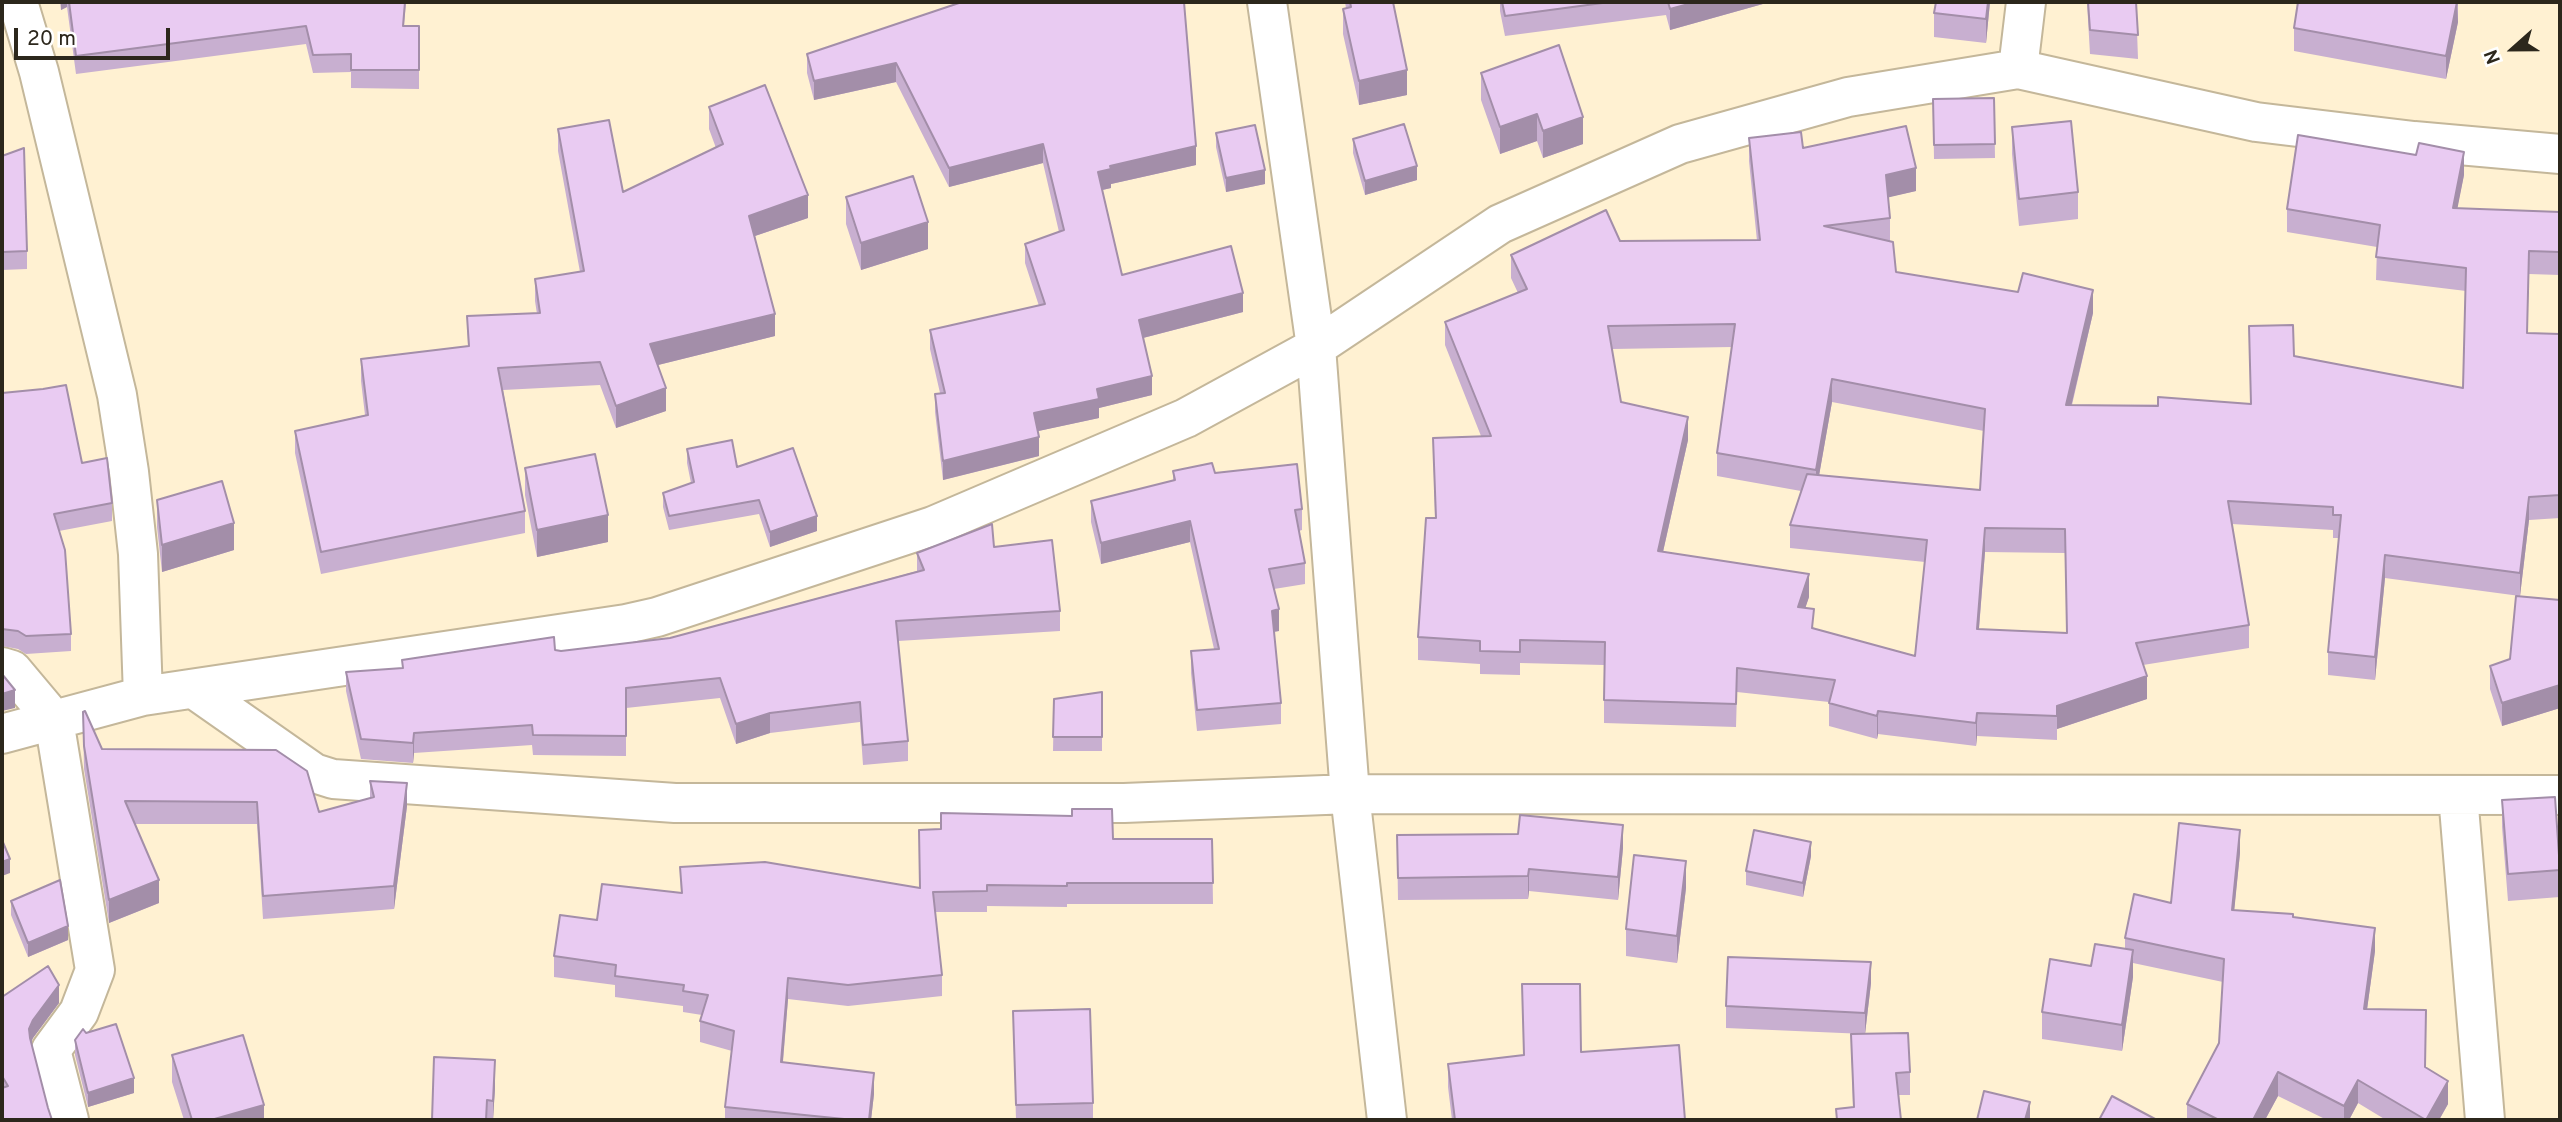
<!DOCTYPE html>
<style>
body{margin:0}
#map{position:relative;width:2562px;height:1122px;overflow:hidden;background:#fff1d2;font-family:Overpass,sans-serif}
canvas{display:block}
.frame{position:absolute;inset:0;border:4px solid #2c271c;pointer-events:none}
.north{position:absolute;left:2478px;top:14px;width:70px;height:70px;-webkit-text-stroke:5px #fff;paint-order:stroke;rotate:249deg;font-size:19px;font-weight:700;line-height:28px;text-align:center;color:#2c271c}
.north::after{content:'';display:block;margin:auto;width:24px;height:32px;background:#2c271c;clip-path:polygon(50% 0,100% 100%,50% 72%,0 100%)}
.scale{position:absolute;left:14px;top:28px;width:156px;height:32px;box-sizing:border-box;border:4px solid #2c271c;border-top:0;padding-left:9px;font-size:21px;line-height:24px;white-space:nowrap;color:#2c271c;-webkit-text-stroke:5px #fff;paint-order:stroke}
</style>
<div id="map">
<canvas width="2562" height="1122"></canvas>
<div class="frame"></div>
<div class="north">N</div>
<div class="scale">20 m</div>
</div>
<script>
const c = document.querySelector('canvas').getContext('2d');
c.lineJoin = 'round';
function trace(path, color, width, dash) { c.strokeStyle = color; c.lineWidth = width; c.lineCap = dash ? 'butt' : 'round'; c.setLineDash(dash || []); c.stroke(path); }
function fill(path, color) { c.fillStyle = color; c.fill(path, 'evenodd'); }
const minor = new Path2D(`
 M18,2L39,72L117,395L129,472L138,554L143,696
 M1267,2L1316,347L1350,794L1387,1120
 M2018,69L2026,2
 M2,667L12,670L54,720L95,970L79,1012L51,1050L69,1120
 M194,689L314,773L333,779L675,803H1124L1350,794L2560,795
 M2,734L143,696L626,624L657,617L933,526L1186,418L1316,347L1500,224L1680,144L1848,97L2018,69L2256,122L2414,141L2560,154
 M2458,795L2485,1120`);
trace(minor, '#c4b79a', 42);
trace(minor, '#fff', 38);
fill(new Path2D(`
 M60,2H406L404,26H419V89L351,88V72L313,73L306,44L76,74L67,7L61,10Z
 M962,2L1196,165L1111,184V188L1102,190L1122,275L1243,312L1143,338L1152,395L1099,408V418L1038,431L1039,456L943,480L935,412V394L940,393L930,349V330L1039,306L1025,263V244L1059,232L1043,163L949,187L896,82L814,100L807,73V54Z
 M1345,2H1393L1407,95L1359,105L1343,34V9L1346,8Z
 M1500,2H1770L1670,30L1666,15L1505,36L1500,11Z
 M1990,2L1986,43L1934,37V13Z
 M2087,2H2136L2138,59L2090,54Z
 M2458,2V22L2446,79L2294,51V28Z
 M1481,73L1583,144L1543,158L1537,141L1500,154L1481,100Z
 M1994,98L1995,158L1934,159L1933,99Z
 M709,107L808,218L755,236L775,336L658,365L666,411L616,428L600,385L503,390L525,511V533L321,574L295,453V431L365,415L361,381V359L468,346L467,316L537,314L535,301V279L580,272L558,151V129L623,192L716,148L709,129Z
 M2012,127L2078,192V219L2019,226L2012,154Z
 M1216,133L1265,184L1226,192L1216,147Z
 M1749,138L1803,148L1916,191L1888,197L1890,218V241L1896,272L2093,313L2072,405L2251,404L2249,326L2294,356L2463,388L2466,291L2376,280L2377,247L2287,232V209L2464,175L2457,208L2560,212V275L2529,274L2527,333L2560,334V518L2529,520L2520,596L2385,578L2375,680L2328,675V652L2339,538H2333V530L2232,524L2249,625V648L2143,665L2147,699L2057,729V740L1977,736L1976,746L1878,734L1877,739L1829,726V702L1737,692L1736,727L1604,723V665L1520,663V675L1480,674V664L1418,660V637L1435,518L1433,438L1481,436L1445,345V322L1518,293L1511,278V255L1620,241H1757L1749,161ZM1732,347L1717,453V476L1801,491L1790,525V548L1925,562L1915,656L1814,629L1805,608L1809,597L1663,552L1688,440L1621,402L1612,349ZM1832,402L1984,431L1980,490L1819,475ZM1985,552L2065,553L2067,633L1979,629Z
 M1353,139L1417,180L1365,195L1353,153Z
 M2,156L27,251V269L2,270Z
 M846,197L928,249L861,270L846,224Z
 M2,393L82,463L112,503V521L59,531L71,634V651L26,654L18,649L2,646Z
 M687,449L737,467L817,531L770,547L759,514L669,530L663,507V493L691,483L687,463Z
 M525,468L608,542L537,557L525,495Z
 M1173,471L1215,473L1302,509V530L1299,531L1305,563V584L1274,589L1279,631L1274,632L1281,703V724L1197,731L1191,673V651L1214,649L1190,542L1101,564L1091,522V501L1173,481Z
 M157,500L234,550L162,572L157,527Z
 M994,547L1060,611V631L898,641L908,741V761L863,765L860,722L770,733L736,744L720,698L626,708V756L533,755L532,745L414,753L413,763L361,759L346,691V672L402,668V660L555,650L561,651L670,638L917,571V553Z
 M2560,600V708L2502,726L2490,689V666L2510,659Z
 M1102,692V751H1053L1054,699Z
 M83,712L102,749L319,812L370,798V781L407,806L394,909L263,919L257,824H135L159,903L109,923L84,769Z
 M2502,800L2560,857V897L2508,901L2502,827Z
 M941,813L1113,839H1212L1213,904H1067V907L987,906V912H935L942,975V996L848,1006L788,999L783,1062L874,1094L871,1120H725V1107L732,1051L700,1042V1021L702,1015L683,1012V1006L615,997V985L554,977V956L597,920L681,893L680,867L920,888L941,829Z
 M1397,835L1623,848L1618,900L1529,891L1528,899L1398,900Z
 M2240,853L2234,910L2293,917L2375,951L2367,1009L2425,1067L2448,1104L2439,1120H2386L2358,1103L2349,1120H2327L2278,1096L2265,1120H2187V1104L2219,1043L2223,982L2133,963V977L2122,1051L2042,1039V1012L2091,966L2125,948V938L2171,903Z
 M1811,856L1803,897L1746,885V871Z
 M1686,888L1677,963L1626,956V929Z
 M11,901L68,940L28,957L11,915Z
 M1871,983L1865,1034L1726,1028V1006Z
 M2,997L59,1003L33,1038L31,1043L48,1108L2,1120Z
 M1013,1011L1093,1103V1120H1016Z
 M86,1033L134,1093L88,1107L75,1055V1040Z
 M1851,1034L1910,1072V1095H1899L1901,1120H1836V1109L1853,1107Z
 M1581,1052L1685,1120H1452L1448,1087V1064Z
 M172,1055L264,1120H184L172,1082Z
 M495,1087L493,1120H432Z`), '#c8afd0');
fill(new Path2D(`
 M61,2H67V7L61,10Z
 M1696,2H1770L1670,30V9Z
 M1988,2H1990L1986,43V19Z
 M2457,2L2458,22L2446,79V56Z
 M896,63V82L814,100V81Z
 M1407,70V95L1359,105V81Z
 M1537,114V141L1500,154V127Z
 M1583,117V144L1543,158V131Z
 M1043,144V163L949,187V168Z
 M1196,146V165L1111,184V188L1098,191V172L1110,166Z
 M2464,152V175L2453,231V208Z
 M1417,166V180L1365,195V181Z
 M1916,168V191L1886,198V175Z
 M1265,170V184L1226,192V178Z
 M808,195V218L749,238V216Z
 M928,222V249L861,270V243Z
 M2093,290V313L2066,428V405Z
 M1243,293V312L1139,339V320Z
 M775,314V336L650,367V344Z
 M1152,376V395L1099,408V418L1034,432V413L1097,389Z
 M1832,379V402L1816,493V470Z
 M666,388V411L616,428V406Z
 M1688,417V440L1658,574V551Z
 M1039,437V456L943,480V461Z
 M2529,497V520L2520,596V573Z
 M608,515V542L537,557V530Z
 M817,516V531L770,547V532Z
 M1190,521V542L1101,564V543Z
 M234,523V550L162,572V545Z
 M1985,528V552L1977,652V629Z
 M2385,555V578L2375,680V657Z
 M1809,574V597L1798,630V607Z
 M1279,609V631L1272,632V611Z
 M2147,676V699L2057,729V740V706Z
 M2560,685V708L2502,726V703Z
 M15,690V708L2,711V694Z
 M1878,711V734L1877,739V716Z
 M770,713V733L736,744V724Z
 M1977,713V736L1976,746V723Z
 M414,733V753L413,763V743Z
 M407,783V806L394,909V886Z
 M1623,825V848L1618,900V877Z
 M2240,830V853L2232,933V910Z
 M1811,842V856L1803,897V883Z
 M10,859V873L2,876V862Z
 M1686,861V888L1677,963V936Z
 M1529,869V891L1528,899V876Z
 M159,880V903L109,923V900Z
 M68,926V940L28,957V943Z
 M2375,928V951L2364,1032V1009Z
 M2133,950V977L2122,1051V1025Z
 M1871,962V983L1865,1034V1013Z
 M788,978V999L781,1083V1062Z
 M59,985V1003L33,1038L29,1046V1029L33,1020Z
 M495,1060V1087L493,1120V1101Z
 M2278,1072V1096L2265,1120H2253Z
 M874,1073V1094L871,1120H869Z
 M134,1078V1093L88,1107V1093Z
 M2358,1080V1103L2349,1120H2344V1106Z
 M2448,1081V1104L2439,1120H2426Z
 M2030,1102V1120H2025Z
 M264,1105V1120H211Z`), '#a38ea9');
const building = new Path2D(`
 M69,2H405L403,26H419V70H351V54L313,55L306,26L76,56Z
 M962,2H1184L1196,146L1110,166L1111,169L1098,172L1122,275L1231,246L1243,293L1139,320L1152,376L1097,389L1099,399L1034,413L1039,437L943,461L935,394L945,393L930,330L1045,304L1025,244L1064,230L1043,144L949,168L896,63L814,81L807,54Z
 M1350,2H1393L1407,70L1359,81L1343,9L1351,7Z
 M1502,2H1610L1505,16Z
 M1668,2H1696L1670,9Z
 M1936,2H1988L1986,19L1934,13Z
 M2088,2H2136L2138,35L2090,30Z
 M2298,2H2457L2446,56L2294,28Z
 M1559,45L1583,117L1543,131L1537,114L1500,127L1481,73Z
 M765,85L808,195L749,216L775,314L650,344L666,388L616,406L600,362L498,368L525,511L321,552L295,431L368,415L361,359L469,346L467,316L540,313L535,279L584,271L558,129L609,120L623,192L723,144L709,107Z
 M1994,98L1995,144L1934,145L1933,99Z
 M2071,121L2078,192L2019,199L2012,127Z
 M1404,124L1417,166L1365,181L1353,139Z
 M1255,125L1265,170L1226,178L1216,133Z
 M1906,126L1916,168L1886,175L1890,218L1824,226L1893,242L1896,272L2018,292L2023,273L2093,290L2066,405L2158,406V397L2251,404L2249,326L2293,325L2294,356L2463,388L2466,268L2376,257L2380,225L2287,209L2298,135L2416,155L2419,143L2464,152L2453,208L2560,212V252L2529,251L2527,333L2560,334V495L2529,497L2520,573L2385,555L2375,657L2328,652L2341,515H2333V507L2228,501L2249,625L2136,643L2147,676L2057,706V716L1977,713L1976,723L1878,711L1877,716L1829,703L1835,680L1737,668L1736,704L1604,700L1605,642L1520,640V652L1480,651V641L1418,637L1426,518H1436L1433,438L1491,436L1445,322L1527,289L1511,255L1606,210L1620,241L1760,240L1749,138L1801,132L1803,148ZM1735,324L1717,453L1816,470L1832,379L1985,409L1980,490L1807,474L1790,525L1927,540L1915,656L1812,628L1814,609L1798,607L1809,574L1658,551L1688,417L1621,402L1608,326ZM1985,528L2065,529L2067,633L1977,629Z
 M24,148L27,251L2,252V156Z
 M913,176L928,222L861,243L846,197Z
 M66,385L82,463L107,458L112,503L54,514L65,550L71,634L26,636L18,631L2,629V393L43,389Z
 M732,440L737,467L793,448L817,516L770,532L759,500L669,516L663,493L694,482L687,449Z
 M595,454L608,515L537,530L525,468Z
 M1212,463L1215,473L1297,464L1302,509L1295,510L1305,563L1269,569L1279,609L1272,611L1281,703L1197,710L1191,651L1219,649L1190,521L1101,543L1091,501L1175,480L1173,471Z
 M222,481L234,523L162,545L157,500Z
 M992,524L994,547L1052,540L1060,611L896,621L908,741L863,745L860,702L770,713L736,724L720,678L626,688V736L533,735L532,725L414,733L413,743L361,739L346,672L403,668L402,660L554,637L555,650L561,651L670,638L924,570L917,553Z
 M2516,596L2560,600V685L2502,703L2490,666L2510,659Z
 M2,674L15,690L2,694Z
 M1102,692V737H1053L1054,699Z
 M85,711L102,749L276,750L307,771L319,812L374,797L370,781L407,783L394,886L263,896L257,802L125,801L159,880L109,900L84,746L83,712Z
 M2555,797L2560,870L2508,874L2502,800Z
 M1072,809H1112L1113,839H1212L1213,883H1067V886L987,885V891L933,892L942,975L848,985L788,978L781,1062L874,1073L869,1120H854L725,1107L734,1031L700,1021L708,995L683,991L684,985L615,976L616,965L554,956L560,915L597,920L602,884L682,893L680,867L765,862L920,888L919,830L941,829V813L1072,816Z
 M1520,815L1623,825L1618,877L1529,869L1528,876L1398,878L1397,835L1518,834Z
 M2179,823L2240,830L2232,910L2293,914V917L2375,928L2364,1009L2426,1010L2425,1067L2448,1081L2426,1120L2358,1080L2344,1106L2278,1072L2253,1120H2219L2187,1104L2219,1043L2224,959L2125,938L2134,894L2171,903Z
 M1754,830L1811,842L1803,883L1746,871Z
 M2,840L10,859L2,862Z
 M1634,855L1686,861L1677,936L1626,929Z
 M60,880L68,926L28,943L11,901Z
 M2095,944L2133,950L2122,1025L2042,1012L2050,959L2091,966Z
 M1728,957L1871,962L1865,1013L1726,1006Z
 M48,966L59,985L33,1020L29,1029L30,1038L48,1108L52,1120H2V1088L8,1086L2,1076V997Z
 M1522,984H1580L1581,1052L1679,1045L1685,1120H1455L1448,1064L1524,1055Z
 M1090,1009L1093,1103L1016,1105L1013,1011Z
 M116,1024L134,1078L88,1093L75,1040L83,1029L86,1033Z
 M1908,1033L1910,1072L1896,1073L1901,1120H1837L1836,1109L1854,1107L1851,1034Z
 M243,1035L264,1105L211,1120H192L172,1055Z
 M434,1057L495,1060L493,1101L487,1100L486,1120H432Z
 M1984,1091L2030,1102L2025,1120H1977Z
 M2112,1096L2157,1120H2099Z`);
fill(building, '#e9cbf2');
trace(building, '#a38ea9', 2);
</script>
